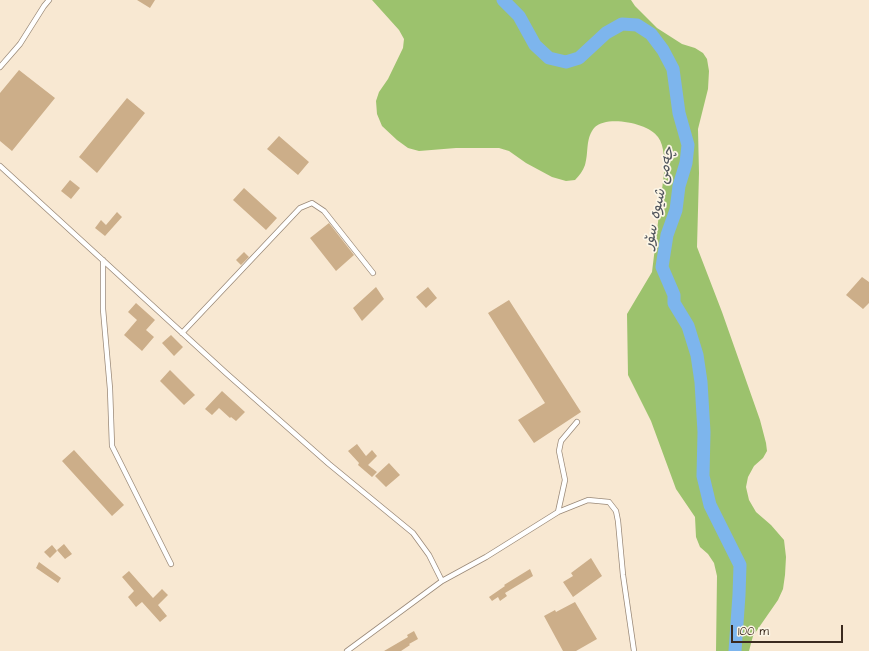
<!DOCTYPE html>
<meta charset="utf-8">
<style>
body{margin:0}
#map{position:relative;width:869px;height:651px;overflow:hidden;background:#f8e8d2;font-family:"Architects Daughter",sans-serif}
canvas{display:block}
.scale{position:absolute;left:731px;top:625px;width:112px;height:18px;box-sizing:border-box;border:2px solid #3b2a1e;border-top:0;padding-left:5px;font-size:12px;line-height:14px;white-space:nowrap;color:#3b2a1e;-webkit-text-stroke:3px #fcf5e5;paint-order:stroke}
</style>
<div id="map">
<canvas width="869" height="651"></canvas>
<div class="scale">100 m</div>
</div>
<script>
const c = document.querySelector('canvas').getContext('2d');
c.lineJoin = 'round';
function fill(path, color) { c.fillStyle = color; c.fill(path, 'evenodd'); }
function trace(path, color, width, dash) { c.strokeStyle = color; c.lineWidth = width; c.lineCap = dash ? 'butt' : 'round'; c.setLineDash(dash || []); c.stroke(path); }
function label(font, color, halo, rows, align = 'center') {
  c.font = font + ' "Architects Daughter","Playpen Sans Arabic",sans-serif'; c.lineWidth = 3.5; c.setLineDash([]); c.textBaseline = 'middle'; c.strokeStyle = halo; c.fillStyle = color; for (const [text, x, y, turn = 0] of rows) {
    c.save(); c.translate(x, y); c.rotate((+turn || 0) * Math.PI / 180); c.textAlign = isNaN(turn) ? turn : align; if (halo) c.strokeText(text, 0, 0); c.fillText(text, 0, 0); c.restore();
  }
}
fill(new Path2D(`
 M372,0H631L635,6L657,28L682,44L695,48L703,53L707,59L709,71L708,89L698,129L699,173L697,247L722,312L760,420L766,443L767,451L763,458L754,466L748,477L746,487L749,500L756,512L771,525L784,540L786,557L785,575L783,589L778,600L753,636L749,651H716L717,576L714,563L708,554L700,547L696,537L695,517L676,489L651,421L628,375L627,314L652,272L664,173C664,162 665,146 658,137C649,123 607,115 595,127C585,138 589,152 585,165C583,171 579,176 575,180L566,181L552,177L526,163L509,151L499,148H456L419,151L408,148L397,140L382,126L377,114L376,101L379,92L388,79L403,48L404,39L399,30Z`), '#9cc26d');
trace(new Path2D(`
 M503,0L519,16L535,45L549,58L566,62L579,58L606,33L622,24L637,25L651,34L663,50L673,69L679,113L688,145L686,163L679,186L676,210L667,235L662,267L674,295V303L688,326L697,355L701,382L704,432L703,476L710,505L740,565L739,595L735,651`), '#7db5ed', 13);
fill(new Path2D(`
 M137,0H155L150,8Z
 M19,70L55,98L12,151L0,141V93Z
 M127,98L145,113L97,173L79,157Z
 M279,136L309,162L298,175L267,149Z
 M70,180L80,188L71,199L61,191Z
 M244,188L277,218L266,230L233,200Z
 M117,212L122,217L105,236L95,228L101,220L106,225Z
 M329,223L354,255L336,271L310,238Z
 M244,252L249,257L241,265L236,260Z
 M862,277L869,282V303L863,309L846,295Z
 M376,287L384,299L362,321L353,308Z
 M428,287L437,298L426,308L416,297Z
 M509,300L581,412L534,443L518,420L545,403L488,313Z
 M136,303L155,320L146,330L154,337L142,351L124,335L137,320L128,312Z
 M171,335L183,347L174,356L162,343Z
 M170,370L195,395L184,405L160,381Z
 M222,391L245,412L236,421L231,417L230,418L219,408L212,415L205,409Z
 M357,444L366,456L372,450L377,456L368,465L377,472L372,477L358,465L359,463L348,451Z
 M74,450L124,505L112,516L62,461Z
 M389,463L400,475L386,487L375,476Z
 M64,544L72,554L65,559L57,550Z
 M52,545L57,551L50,558L44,552Z
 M591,558L602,576L573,597L563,582L573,576L571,573Z
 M39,562L61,578L58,583L36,568Z
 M530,569L533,576L505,593L507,596L500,601L498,597L492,601L489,597L505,586L504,585Z
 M129,571L153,598L162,589L168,595L158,605L167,616L160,622L142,602L136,607L128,597L134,591L122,577Z
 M575,602L597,639L576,651H563L544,616L555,610L556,612Z
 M414,631L418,639L409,644L410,645L401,651H384L408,637L407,635Z`), '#ccae89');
const service = new Path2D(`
 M0,67L20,44L44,6L49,0
 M0,166L226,373L329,464L413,533L429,555L442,581L486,557L558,512L588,500L609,502L616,511L618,521L623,575L634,651
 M103,260V309L110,389L112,446L171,564
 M182,333L300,208L312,203L324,211L373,273
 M558,512L565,480L559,451L561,441L577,422
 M347,651L442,581`);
trace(service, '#9a8978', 6);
trace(service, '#fff', 4.5);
label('italic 15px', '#4f545c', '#fcf5e5', [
 ["چەمی شیوە سۆر",660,198,-78]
]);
</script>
